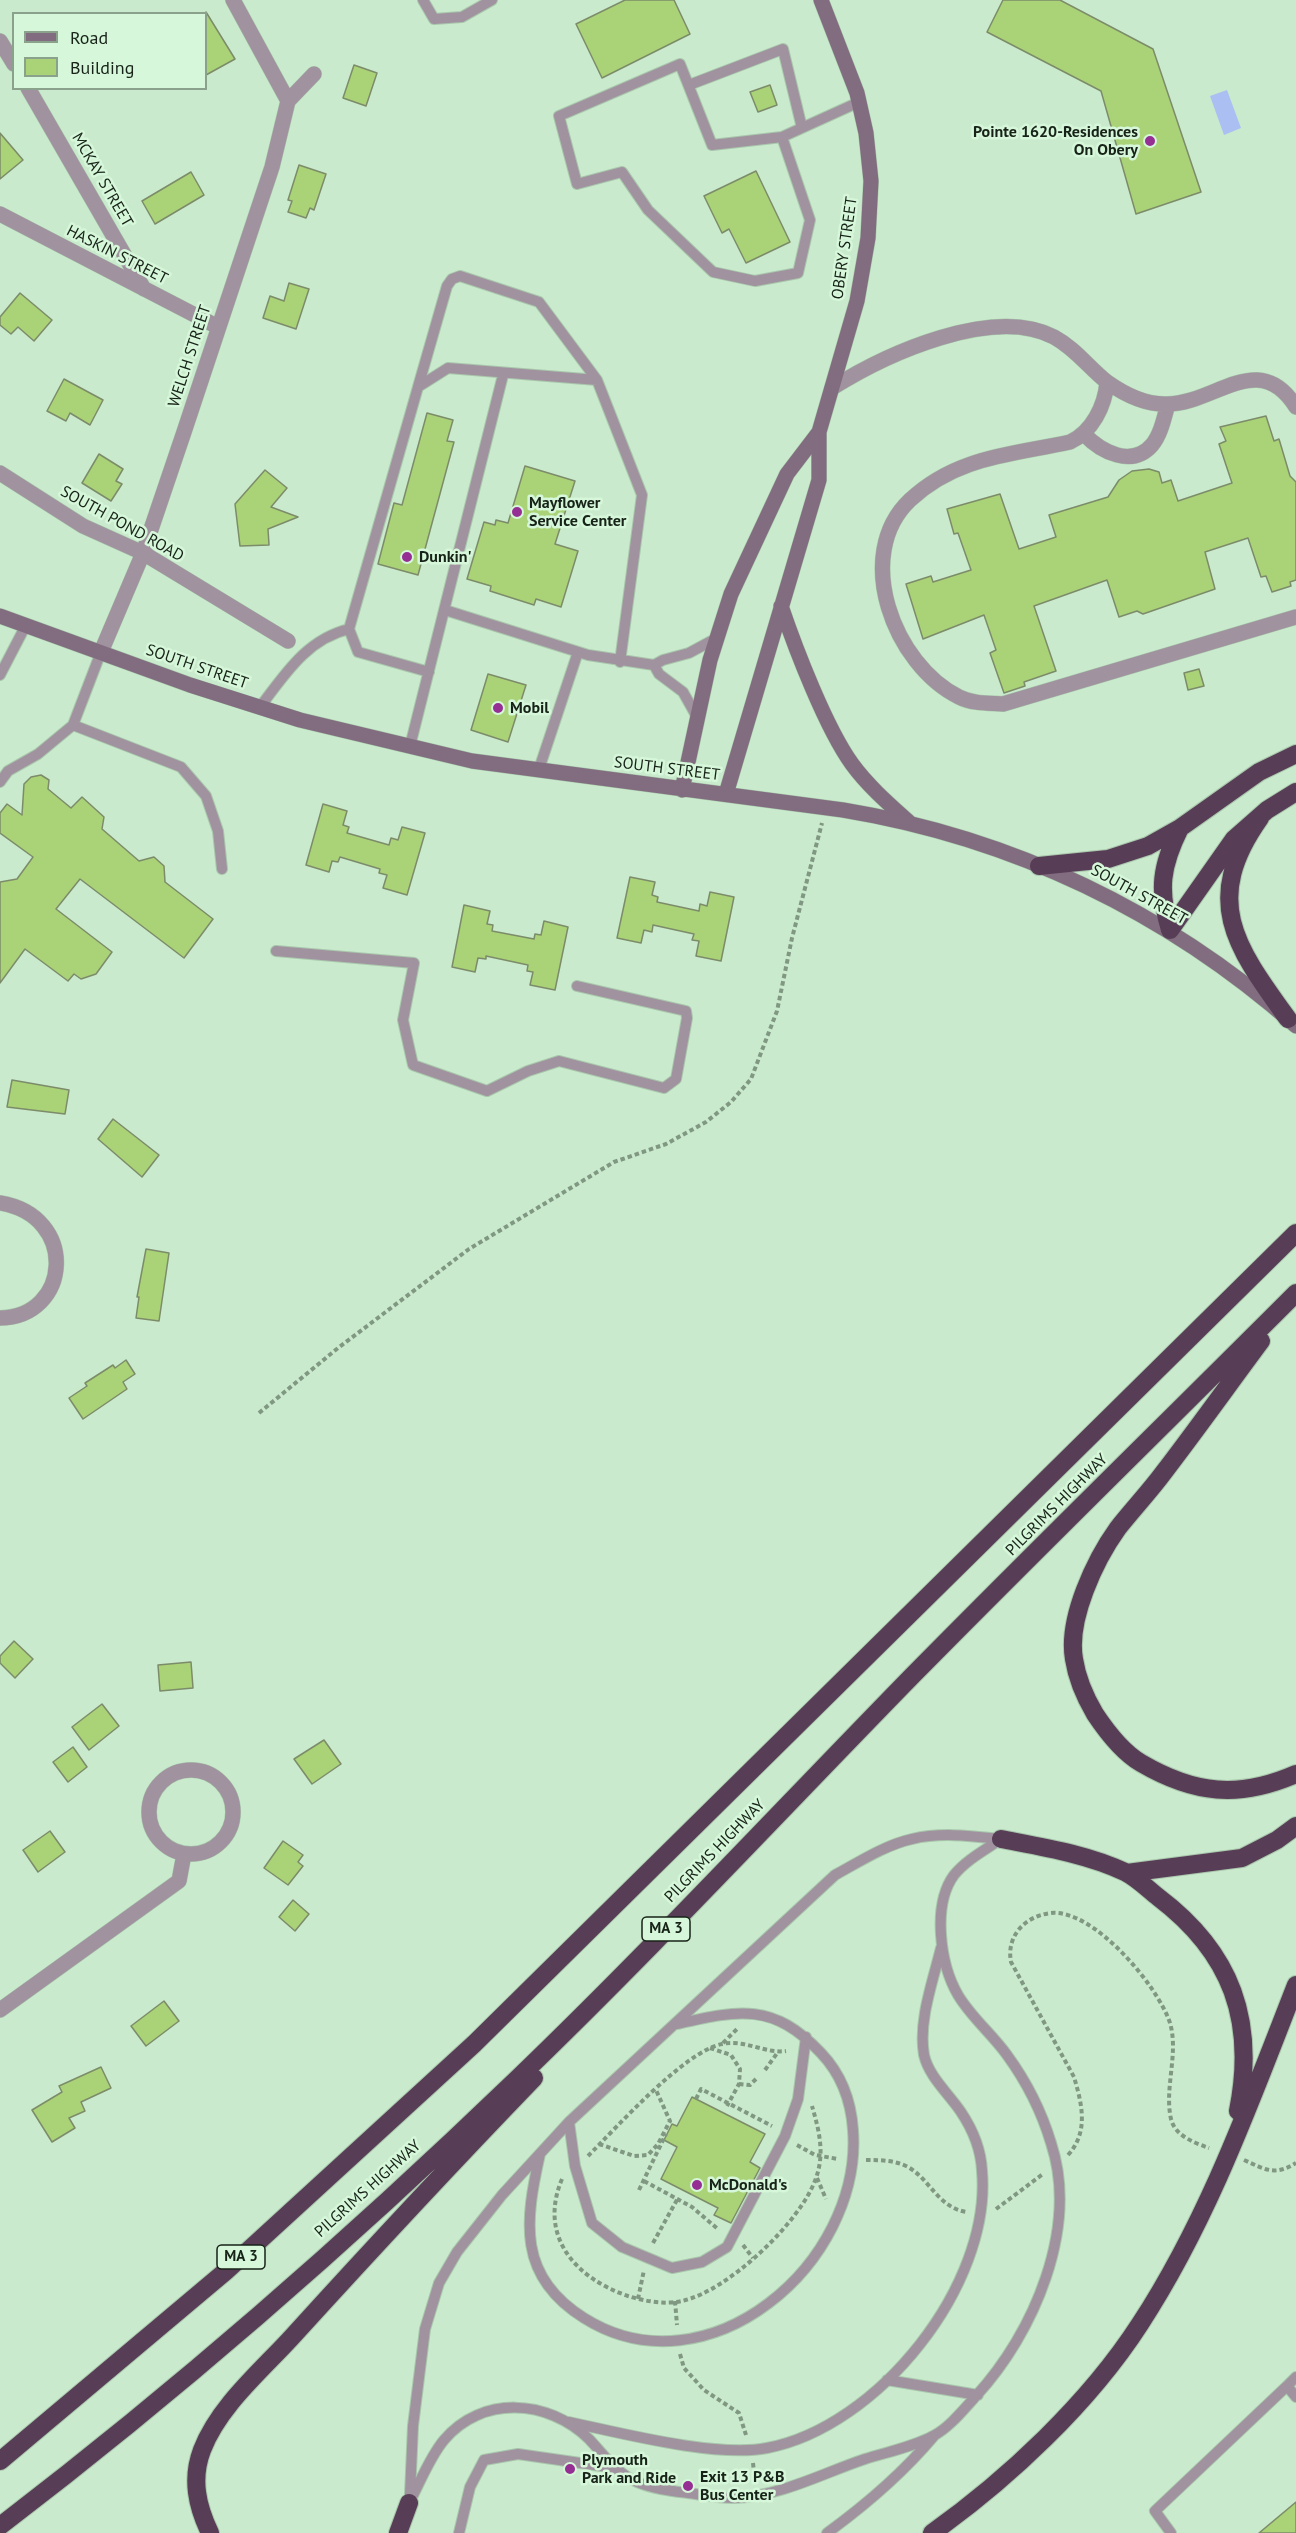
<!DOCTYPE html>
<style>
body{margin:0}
#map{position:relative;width:1296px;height:2533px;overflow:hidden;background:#c9eacc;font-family:"PT Sans",sans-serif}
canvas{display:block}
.legend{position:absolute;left:12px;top:12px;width:195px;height:78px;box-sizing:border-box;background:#d6f7d9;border:2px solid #8aa28c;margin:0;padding:8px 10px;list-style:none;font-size:18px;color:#172318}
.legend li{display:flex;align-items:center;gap:12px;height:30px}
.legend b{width:30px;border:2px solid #8aa28c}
</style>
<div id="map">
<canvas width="1296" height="2533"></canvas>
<ul class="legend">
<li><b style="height:8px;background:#816d7f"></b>Road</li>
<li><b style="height:16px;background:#aad277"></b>Building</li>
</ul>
</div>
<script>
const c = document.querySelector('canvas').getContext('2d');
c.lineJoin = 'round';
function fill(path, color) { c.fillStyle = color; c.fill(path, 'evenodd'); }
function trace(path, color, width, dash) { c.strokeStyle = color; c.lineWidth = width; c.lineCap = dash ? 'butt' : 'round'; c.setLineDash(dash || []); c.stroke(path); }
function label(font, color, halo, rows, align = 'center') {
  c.font = font + ' "PT Sans",sans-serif'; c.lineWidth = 5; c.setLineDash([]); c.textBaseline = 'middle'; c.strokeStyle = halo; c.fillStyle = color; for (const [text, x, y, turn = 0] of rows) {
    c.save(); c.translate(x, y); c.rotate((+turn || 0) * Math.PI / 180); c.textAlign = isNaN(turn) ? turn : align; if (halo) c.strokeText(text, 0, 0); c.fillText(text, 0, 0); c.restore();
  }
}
fill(new Path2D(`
 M1227,90L1241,128L1224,135L1210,96Z`), '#abbff2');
const building = new Path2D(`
 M625,0H674L690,34L602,78L576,24Z
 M1003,0H1060L1153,49L1201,192L1136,214L1101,91L987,32Z
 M206,12L235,59L206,75Z
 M354,65L377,73L366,106L343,98Z
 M770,85L777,105L758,112L750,92Z
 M0,133L23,160L0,179Z
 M299,165L326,174L314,210L310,208L306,218L288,212L292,201L288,200Z
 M756,171L790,242L746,263L729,229L722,233L704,196Z
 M191,172L204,195L155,224L142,201Z
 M289,283L309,289L296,329L263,318L270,296L284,301Z
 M20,293L52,320L34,341L18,327L11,334L0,325V317Z
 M64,379L103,400L90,425L70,413L66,421L47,411Z
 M427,413L453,420L447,441L454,442L418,575L378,564L394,503L402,505Z
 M1266,416L1274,441L1279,439L1290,476L1296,482V580L1290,582L1291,586L1272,592L1266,576L1261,577L1248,538L1205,552L1215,589L1143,614L1137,611L1119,617L1107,580L1034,606L1056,671L1024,682L1025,686L1004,693L990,653L996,650L984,615L923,639L906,584L931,576L933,582L971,570L958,533L954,534L947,509L1000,494L1019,549L1056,537L1049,515L1108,497L1119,480L1132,471L1149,469L1159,472L1162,483L1171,480L1178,501L1232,483L1219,444L1226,441L1220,427Z
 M99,454L123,469L116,481L122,484L111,501L82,483Z
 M525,466L575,481L555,544L578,551L561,607L536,599L534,605L490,591L491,586L467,579L484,522L495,525L496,520L508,523Z
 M265,470L287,488L271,507L298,517L268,529L269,545L240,546L235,504Z
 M1199,669L1204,686L1188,690L1184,673Z
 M488,674L526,685L508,742L471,730Z
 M41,775L49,780L48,789L71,808L82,797L104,817L102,829L139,861L154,857L164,866L165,882L213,919L184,958L80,879L56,909L112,952L96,974L81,979L74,974L68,981L25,949L0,983V882L17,879L33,857L0,833V813L7,804L22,815L24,784L31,777Z
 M323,804L347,811L343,825L349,827L347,833L389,845L391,838L398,840L402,827L425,833L407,895L383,888L387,875L379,873L380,869L340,857L338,862L332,861L329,872L306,865Z
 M630,877L655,882L652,895L658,897L657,902L699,911L700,904L707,906L710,892L734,897L721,961L696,956L699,941L692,940L694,934L653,925L652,932L644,930L641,943L617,938Z
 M464,905L490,911L487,924L493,925L492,931L534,939L535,934L541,935L544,921L568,927L555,990L530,985L533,972L527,971L528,965L486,956V959L478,958L475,972L452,967Z
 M12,1080L69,1090L65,1114L7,1107Z
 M113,1119L159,1155L142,1177L98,1139Z
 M146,1249L169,1253L159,1321L136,1318L139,1297H137Z
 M126,1360L135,1374L123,1382L127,1389L83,1419L69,1398L87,1386L85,1383L113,1365L115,1368Z
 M14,1641L33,1659L15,1678L0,1663V1656Z
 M191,1662L193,1688L160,1691L158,1665Z
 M102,1704L119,1726L89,1750L72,1727Z
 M324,1740L341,1764L312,1784L294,1759Z
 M73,1747L87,1767L68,1782L53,1762Z
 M50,1831L65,1852L38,1872L23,1850Z
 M283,1841L303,1855L298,1862L303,1866L288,1885L264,1868Z
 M293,1900L309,1914L295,1931L279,1917Z
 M164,2001L179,2021L146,2046L131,2026Z
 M101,2067L111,2088L81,2102L85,2111L69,2118L75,2128L52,2142L32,2110L62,2092L59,2086Z
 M692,2097L765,2134L750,2162L760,2168L731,2223L714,2215L718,2208L661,2179L677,2147L664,2140L672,2124L677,2126Z
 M1296,2502V2533H1259Z`);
fill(building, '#aad277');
trace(building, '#7c8c6a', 1.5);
const lane = new Path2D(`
 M423,0L434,19L462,17L492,0
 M689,85L783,49L802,128
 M782,137L712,145L680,64L559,116L577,184L622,172L648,210L713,272L755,281L798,273L810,220L782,137L859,102
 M418,387L447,286L452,279L460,276L539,302L597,380
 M445,610L588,655L654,665L663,660L689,653L715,639
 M101,652L73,725L181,767L206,796L218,831L222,869
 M654,665L659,674L683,692L697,717
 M429,672L358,652L349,629L418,387L448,368L597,380L642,495L620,662
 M0,675L26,625
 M260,707C285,674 307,639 349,629
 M410,746L503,375
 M539,769L578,652
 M0,782L8,771L38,754L73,725
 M276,951L414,963L403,1020L413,1065L487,1091L528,1071L559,1061L664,1088L676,1079L687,1018L686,1011L577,986
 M569,2122L575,2166L592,2223L622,2247L672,2268L702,2262L727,2247L785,2136L798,2099L806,2037
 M540,2154C525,2221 517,2276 584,2318C708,2396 863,2263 853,2130C851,2100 842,2075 821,2053C773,2002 739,2010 677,2024
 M1296,2377L1287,2386L1296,2397
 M887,2380L978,2395
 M569,2422C621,2433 717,2458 767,2448C878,2427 992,2285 982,2171C981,2149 973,2130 961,2112C949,2094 929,2077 924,2055C918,2021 933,1981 941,1948
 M410,2494L413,2426L425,2329L439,2283L457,2252L502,2195L569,2122L835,1875C859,1862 885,1845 912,1839C941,1832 972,1836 1001,1839
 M409,2503C420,2483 429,2458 444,2440C482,2395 548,2399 589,2439C604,2455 616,2473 637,2482C653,2489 672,2491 688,2493C703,2495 719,2498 734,2498C779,2497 823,2473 865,2459C887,2452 913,2447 933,2436C949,2428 964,2409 976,2396C1034,2333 1079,2228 1051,2143C1042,2113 1026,2081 1007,2055C992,2034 971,2017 958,1995C940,1964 932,1905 954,1875C966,1860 985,1850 1001,1839
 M459,2533L470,2487L484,2460L518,2454L615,2468
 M827,2533C867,2504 902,2474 934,2436
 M1171,2533L1155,2511L1287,2386`);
const street = new Path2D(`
 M233,0L288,101
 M0,41L14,64
 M28,88L144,289
 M0,214L218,327
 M832,388C886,354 993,305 1054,337C1076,349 1088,367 1107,382
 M1296,407C1259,348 1215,404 1167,404C1146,405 1124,394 1107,382C1105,406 1092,432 1070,442C1012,455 957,456 910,500C852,555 894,665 959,697C973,704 988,703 1003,704L1296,617
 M1084,434C1101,452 1132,468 1152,445C1161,434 1164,418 1168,404
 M0,473L83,526L143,553L288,641
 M101,652L143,553L184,432L272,167L288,101L314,74
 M0,1203C79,1216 71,1317 0,1318
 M149 1812a42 42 0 1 1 84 0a42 42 0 1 1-84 0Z
 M0,2010L179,1881L184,1854`);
const secondary = new Path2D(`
 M781,606C796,650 826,728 852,764C868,786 890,805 910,823
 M0,616L190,685L300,720L472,761L843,810C1013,838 1167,912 1296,1026
 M682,790L710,660L731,594L787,474L819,432
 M726,794L819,480V432L857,301L868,238L871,181L866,133L857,93L821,0`);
const highway = new Path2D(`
 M1260,818C1201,901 1236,947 1288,1019
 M1039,866L1108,859L1148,846L1180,828L1259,772L1296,754
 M1170,930L1234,839L1267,810L1296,792
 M1170,930C1158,890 1161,866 1180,828
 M1261,1341C1229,1384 1197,1429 1164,1472C1150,1491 1133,1509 1118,1528C1095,1560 1067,1619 1074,1659C1077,1679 1085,1697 1095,1714C1107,1732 1122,1752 1141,1763C1194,1794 1239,1799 1296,1774
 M1001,1839C1042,1847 1087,1854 1125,1872C1137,1878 1148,1889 1158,1897C1232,1953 1256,2021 1238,2111
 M1127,1873L1242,1858L1277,1840L1296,1826
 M0,2461L226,2271L474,2044L1296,1233
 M0,2526C181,2388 353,2237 517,2079C653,1948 782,1809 914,1674C1040,1546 1169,1420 1296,1293
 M210,2533C197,2506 191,2479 202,2450C219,2406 261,2371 292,2337C372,2249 452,2163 534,2078
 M398,2533L409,2503
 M932,2533C1008,2479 1089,2403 1140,2324C1208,2220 1251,2100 1296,1985`);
trace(lane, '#a9c6ac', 12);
trace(street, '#a9c6ac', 16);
trace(secondary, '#a9c6ac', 16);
trace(highway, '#a9c6ac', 20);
trace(new Path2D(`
 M259,1413L338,1348L469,1249L614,1162L666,1144L706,1122L731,1102L751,1079L777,1011L792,938L822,823
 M723,2043L737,2029
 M710,2048L731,2055L740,2069L739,2084L727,2106
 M765,2070L778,2052
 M739,2084L750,2085L756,2079
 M696,2099L701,2089L772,2126
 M599,2144L634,2156L648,2155L658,2144L670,2121L656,2090
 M797,2145L815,2155L838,2159
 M1068,2155C1089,2132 1082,2104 1074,2077L1011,1962C1006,1936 1025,1916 1051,1913C1094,1909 1158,1986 1170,2023C1179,2054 1164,2088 1171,2119C1175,2136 1195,2143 1209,2148
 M588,2156C617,2127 685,2051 722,2044C745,2039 765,2054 786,2051
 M866,2160C881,2160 894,2160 908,2167C930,2179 938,2208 967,2212
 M1244,2160C1266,2170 1275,2176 1296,2163
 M817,2178L826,2199
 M562,2179C538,2236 575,2278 628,2296C644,2301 665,2305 682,2301C728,2291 801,2222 816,2178C825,2153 819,2130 812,2106
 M644,2181L692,2207L719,2230
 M639,2190L666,2134
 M996,2209L1043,2174
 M653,2243L678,2198
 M743,2245L753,2258
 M638,2299L644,2270
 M675,2301L677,2325
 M680,2354L684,2368L704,2390L739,2413L746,2435
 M753,2463L755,2482`), '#809882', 4, [4.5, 3]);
trace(lane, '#a0929f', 10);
trace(street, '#a0929f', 15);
trace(secondary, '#816d7f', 15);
trace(highway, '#573d56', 18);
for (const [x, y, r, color] of [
 [1150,141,6,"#952f94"],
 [517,512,6,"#952f94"],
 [407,557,6,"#952f94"],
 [498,708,6,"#952f94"],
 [697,2185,6,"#952f94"],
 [570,2469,6,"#952f94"],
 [688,2486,6,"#952f94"]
]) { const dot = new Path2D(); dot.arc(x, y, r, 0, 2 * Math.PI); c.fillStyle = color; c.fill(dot); trace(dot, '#d6f7d9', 2); }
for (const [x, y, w] of [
 [666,1929,48],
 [241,2257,48]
]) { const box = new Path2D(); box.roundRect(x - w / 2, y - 12, w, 24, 4.5); c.fillStyle = '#d6f7d9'; c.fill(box); trace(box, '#172318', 1.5); }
label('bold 15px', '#172318', null, [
 ["MA 3",666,1929],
 ["MA 3",241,2257]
]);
label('bold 16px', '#172318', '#d6f7d9', [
 ["Pointe 1620-Residences",1138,132,"right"],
 ["On Obery",1138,150,"right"],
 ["Mayflower",529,503],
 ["Service Center",529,521],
 ["Dunkin'",419,557],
 ["Mobil",510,708],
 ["McDonald's",709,2185],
 ["Plymouth",582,2460],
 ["Park and Ride",582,2478],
 ["Exit 13 P&B",700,2477],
 ["Bus Center",700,2495]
], 'left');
label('16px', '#172318', '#d6f7d9', [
 ["MCKAY STREET",102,180,60],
 ["OBERY STREET",845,248,-82],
 ["HASKIN STREET",117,255,27],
 ["WELCH STREET",190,356,-72],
 ["SOUTH POND ROAD",122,524,29],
 ["SOUTH STREET",197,667,19],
 ["SOUTH STREET",667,769,7],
 ["SOUTH STREET",1139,895,29],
 ["PILGRIMS HIGHWAY",1057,1505,-45],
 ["PILGRIMS HIGHWAY",715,1851,-46],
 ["PILGRIMS HIGHWAY",368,2189,-42]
]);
</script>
